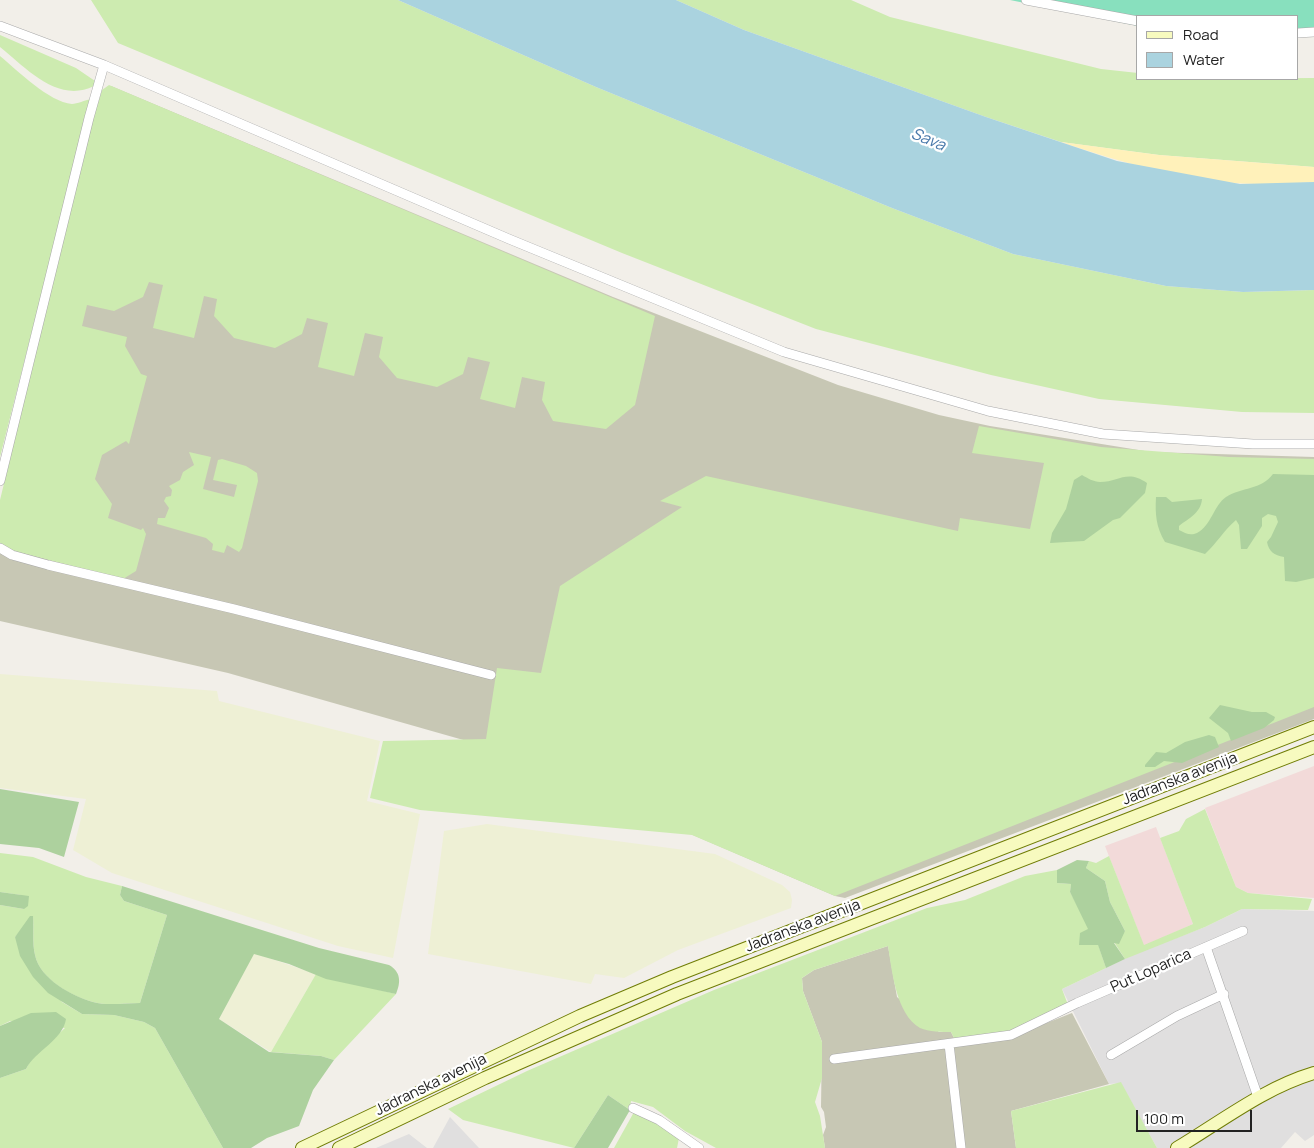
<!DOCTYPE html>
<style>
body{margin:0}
#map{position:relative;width:1314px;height:1148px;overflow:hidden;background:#f2efe9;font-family:Manrope,sans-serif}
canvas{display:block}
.legend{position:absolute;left:1136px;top:15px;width:162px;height:65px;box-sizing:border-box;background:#fff;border:1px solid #a7a7a7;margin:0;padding:6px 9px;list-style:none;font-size:15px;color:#222}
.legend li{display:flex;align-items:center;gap:10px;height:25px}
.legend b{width:25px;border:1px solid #a7a7a7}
.scale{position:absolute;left:1136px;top:1110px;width:116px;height:22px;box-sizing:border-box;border:2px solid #222;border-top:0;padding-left:6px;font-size:15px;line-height:18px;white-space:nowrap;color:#222;-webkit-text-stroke:4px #fff;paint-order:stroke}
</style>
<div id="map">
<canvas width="1314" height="1148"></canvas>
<ul class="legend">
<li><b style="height:6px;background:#f7fabf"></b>Road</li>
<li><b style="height:14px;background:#aad3df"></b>Water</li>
</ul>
<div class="scale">100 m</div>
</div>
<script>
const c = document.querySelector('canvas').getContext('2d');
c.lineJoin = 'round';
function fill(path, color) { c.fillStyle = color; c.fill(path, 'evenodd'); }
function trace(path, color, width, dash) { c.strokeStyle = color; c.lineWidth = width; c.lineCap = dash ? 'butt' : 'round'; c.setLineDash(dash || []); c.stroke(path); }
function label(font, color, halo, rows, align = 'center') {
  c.font = font + ' Manrope,sans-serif'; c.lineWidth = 4.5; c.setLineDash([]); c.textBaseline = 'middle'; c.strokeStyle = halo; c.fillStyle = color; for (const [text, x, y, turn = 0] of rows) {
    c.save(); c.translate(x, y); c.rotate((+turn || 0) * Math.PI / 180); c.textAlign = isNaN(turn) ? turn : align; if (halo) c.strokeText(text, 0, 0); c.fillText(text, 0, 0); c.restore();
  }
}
fill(new Path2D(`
 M1242,909L1314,911V1070L1171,1148H1157L1121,1083L1109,1084L1062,989L1137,953L1205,927Z
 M1314,1076V1135L1305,1141L1295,1132L1281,1148H1182L1272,1093Z
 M450,1117L479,1148H433Z
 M409,1134L427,1148H376Z`), '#e0dfdf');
fill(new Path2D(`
 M1314,766V898L1248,893L1236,887L1205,808Z
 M1156,827L1193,924L1144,946L1105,846Z`), '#f2dad9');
fill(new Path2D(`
 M111,86L613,297L838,385L939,415L990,426L1151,452L1314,457V719L845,898L835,896L488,747L228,673L0,621V523L101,95Z
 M888,946L897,997L939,1032H951L955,1040L1011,1037L1072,1013L1109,1084L1011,1111L1016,1148H825L823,1135L826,1127L824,1112L821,1107L822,1042L803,991L802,978L814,970Z`), '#c7c7b4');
fill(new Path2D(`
 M0,674L217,691L219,701L380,741L367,801L420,814L393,958L338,946L112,873L73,850L86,799L0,788Z
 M487,824L715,854L782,885L790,892L792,900L791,908L678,950L624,978L595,974L591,984L428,954L444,831Z
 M254,953L316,974L271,1052L219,1019Z`), '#eef0d5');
fill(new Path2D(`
 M91,0H398L596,87L892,208L1013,254L1166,286L1243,292L1314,290V413L1242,412L1099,399L991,375L816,329L622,253L118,43Z
 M676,0H851L890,17L1101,69L1138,73V79L1314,78V167L1159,155L1061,142L986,117L744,30Z
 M0,35L76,68L95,81L94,86C58,104 26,68 0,47Z
 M0,56C17,70 49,102 72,104C77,104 85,100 91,99L0,457Z
 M109,85L655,316L635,405L606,429L553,421L542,400L545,382L522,377L515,408L480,399L490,362L468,357L463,374L437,387L397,378L379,357L383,337L365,333L354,376L318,367L328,323L307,318L302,334L275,348L234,338L214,316L217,299L204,296L194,338L153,328L163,285L149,282L143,297L114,311L87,305L82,326L127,337L125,346L141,374L147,376L129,444L126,441L102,455L95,479L112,504L108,518L141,530L143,528L146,534L136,571L123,579L6,549L0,543V500L91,125L102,90Z
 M979,426L1101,447L1229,457L1314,459V707L835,896L692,835L420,810L370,798L383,741L486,739L497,668L541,673L560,586L682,507L660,501L706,476L958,531L960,518L1030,529L1044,463L972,453Z
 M189,452L211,457L203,489L234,497L237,485L213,480L218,460L222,459L246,466L257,473L258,481L242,548L239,552L227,545L224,553L212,550L213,544L206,538L157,524L158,518H165L169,508L164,501L166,497L171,496L172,490L169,486L180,480L183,472L194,465Z
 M1205,809L1236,887L1248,893L1312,899L1308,910L1242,909L1205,927L1125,959L1114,942L1125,931L1110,902L1105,881L1086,868L1089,861L1096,863L1109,856L1144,945L1193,924L1160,838L1179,831L1186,819Z
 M0,853L33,857L86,877L122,886L120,895L124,901L167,915L140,1003C125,1003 107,1006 93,1002C71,996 40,979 35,955C32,943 34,929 33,917L15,937L62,1002L82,1014L114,1015L144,1022L155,1028L223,1148H0V1078L26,1069L31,1059L65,1028L10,1021L0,1026V905L24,909L21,895L0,892Z
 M1057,870V883L1071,884L1070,892L1098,944L1106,968L1062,989L1068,1005L1021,1028L1004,1033L955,1040L951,1032C942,1032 929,1032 920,1028C896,1014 892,971 888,946L814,970L802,978L803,991L822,1042V1078L815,1102L820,1116L825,1148H716L685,1131L653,1107L631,1101L630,1110L608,1095L574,1148L463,1120L448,1109L527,1071L714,990L927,908L965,900L1025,876Z
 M316,974L396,994L334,1060L321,1056L271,1052Z
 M1121,1082L1157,1148H1016L1011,1111Z
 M634,1112L652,1119L679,1138L677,1148H614Z`), '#cdebb0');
fill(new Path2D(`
 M1273,474L1314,475V578L1296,582L1285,581L1284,557C1274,555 1269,552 1267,542L1271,537L1278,522L1276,516L1268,514L1262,518V526L1247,549H1241L1239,525L1236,520C1224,530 1217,543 1205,554L1165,542C1156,527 1155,514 1156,497H1166L1172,502L1202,499C1201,513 1189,518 1179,526V530C1185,533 1190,536 1197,533C1211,526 1214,505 1226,497C1242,487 1261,490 1273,474Z
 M1082,475C1087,478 1094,482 1100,482C1119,482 1127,469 1147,483L1145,493L1120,518L1113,520L1084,541L1050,543L1052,533L1066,509L1074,480Z
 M1220,705L1252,712H1266L1275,717L1274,720L1264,728L1231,741L1228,733L1209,718Z
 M1209,735L1215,737L1219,747L1182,763L1164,761L1155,767H1145V765L1156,752L1166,753L1185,742Z
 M0,789L79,802L64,857L39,848L0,844Z
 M1077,860L1089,861L1086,868L1105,881L1110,902L1125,931L1119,944L1114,943L1125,959L1106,968L1098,945H1079L1080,933L1088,929L1070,892L1071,884L1057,883V870Z
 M122,886L319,948L389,965C401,972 401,982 396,994L326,979L289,964L254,954L219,1019L269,1052L321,1056L334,1060L313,1090L299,1126L267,1138L251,1148H223L155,1028L144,1022L114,1015L82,1014L48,993L33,977L20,956L15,937L30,916H33C34,929 32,943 35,955C40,979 72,996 93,1002C107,1006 125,1003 140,1003L167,915L124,901L120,895Z
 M0,892L29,896L28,906L24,909L0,905Z
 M56,1012L66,1019C63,1040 35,1051 26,1069L0,1078V1026L31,1013Z
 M608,1095L630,1110L608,1148H574Z`), '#add19e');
fill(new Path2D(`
 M1061,142L1159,155L1314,167V182C1295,183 1275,185 1256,184C1190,183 1123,163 1061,142Z`), '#fff1ba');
fill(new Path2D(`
 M1010,0H1314V37H1298V16H1138V26Z`), '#88e0be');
fill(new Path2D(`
 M398,0H676L744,30L986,117L1117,161L1240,184L1314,182V290L1243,292L1166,286L1013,254L892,208L596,87Z`), '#aad3df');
const street = new Path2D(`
 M1026,0L1138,21
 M0,26L104,65L509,239L784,352L988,411L1103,434L1253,444H1314
 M1298,33L1314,32
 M0,481L89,118L104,65
 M0,548L12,555L48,565L234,609L491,675
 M1206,947L1258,1097
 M949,1044L961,1148
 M1111,1055L1177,1016L1224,994
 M834,1059L1011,1035L1077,1003L1243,931
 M633,1108L659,1120L699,1148`);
const secondary = new Path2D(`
 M302,1148L580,1016L672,977L1314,727
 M339,1148L485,1078L677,994L1314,747
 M1177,1148C1222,1121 1264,1088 1314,1073`);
trace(street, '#a9a9a9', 10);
trace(secondary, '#707d05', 14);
trace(street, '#fff', 9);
trace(secondary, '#f7fabf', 12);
label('15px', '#222', '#fff', [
 ["Jadranska avenija",1180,779,-21],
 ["Jadranska avenija",803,926,-21],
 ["Put Loparica",1151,971,-24],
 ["Jadranska avenija",431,1085,-26]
]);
label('italic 16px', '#4a7aab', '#fff', [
 ["Sava",928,140,22]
]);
</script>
